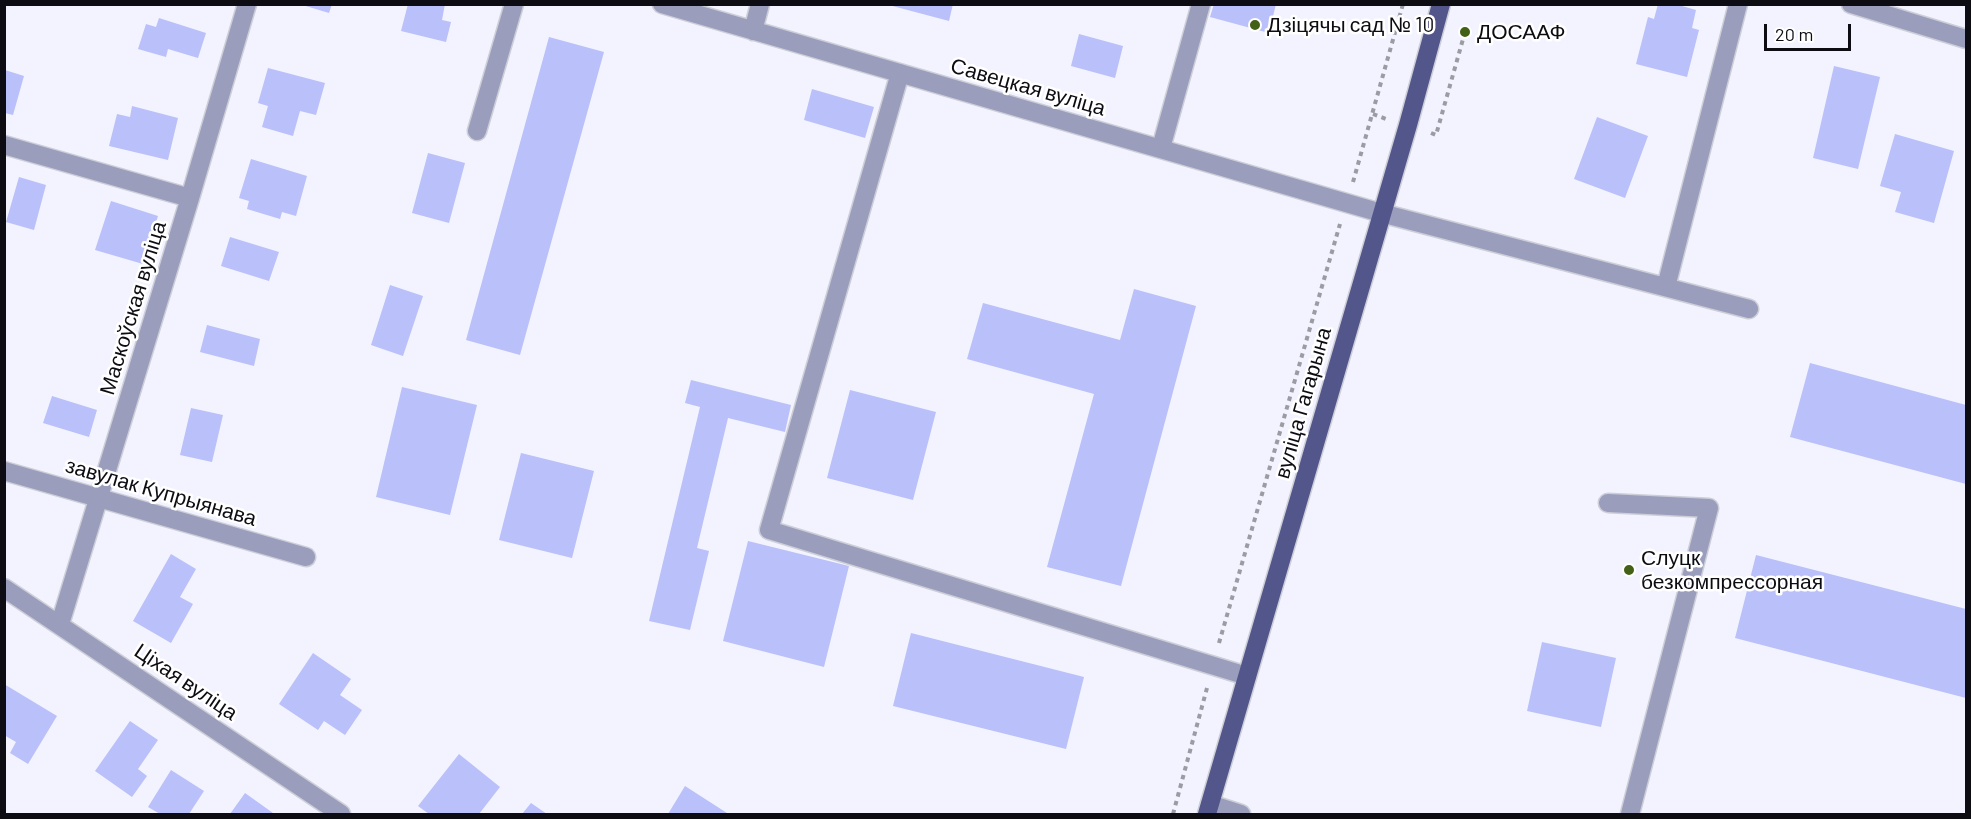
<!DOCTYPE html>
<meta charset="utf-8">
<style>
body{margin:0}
#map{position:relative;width:1971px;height:819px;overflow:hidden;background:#f2f3fe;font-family:Barlow,sans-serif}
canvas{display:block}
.frame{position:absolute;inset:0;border:6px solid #0c0c12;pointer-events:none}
.scale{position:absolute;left:1764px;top:24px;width:87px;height:27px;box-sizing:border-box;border:3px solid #0c0c12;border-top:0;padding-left:8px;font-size:18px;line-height:21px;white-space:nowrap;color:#0c0c12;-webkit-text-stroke:4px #fff;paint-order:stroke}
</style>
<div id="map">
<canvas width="1971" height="819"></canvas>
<div class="frame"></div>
<div class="scale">20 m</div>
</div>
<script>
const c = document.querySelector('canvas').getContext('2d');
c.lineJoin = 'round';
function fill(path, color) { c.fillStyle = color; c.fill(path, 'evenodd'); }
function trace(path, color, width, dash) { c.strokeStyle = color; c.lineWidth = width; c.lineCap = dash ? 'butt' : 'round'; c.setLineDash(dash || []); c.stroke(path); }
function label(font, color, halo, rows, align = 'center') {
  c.font = font + ' Barlow,sans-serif'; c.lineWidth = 5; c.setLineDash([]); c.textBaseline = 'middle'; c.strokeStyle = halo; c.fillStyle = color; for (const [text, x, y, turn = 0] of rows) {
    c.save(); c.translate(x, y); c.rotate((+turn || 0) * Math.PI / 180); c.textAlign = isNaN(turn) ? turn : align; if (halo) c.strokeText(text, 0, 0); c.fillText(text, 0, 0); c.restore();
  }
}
fill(new Path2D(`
 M299,4H332L329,13Z
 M408,4H445L442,20L451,22L446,42L401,31Z
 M885,4H953L949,21Z
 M1214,4H1276L1269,33L1210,17Z
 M1658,4H1675L1696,10L1692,28L1699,30L1687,77L1636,64L1648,17L1654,19Z
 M159,18L206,33L198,58L168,49L166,57L138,49L146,24L156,27Z
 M1079,34L1123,46L1115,78L1071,66Z
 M549,37L604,52L520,355L466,340Z
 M1834,66L1880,77L1858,169L1813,158Z
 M268,68L325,83L316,115L300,111L293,136L262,127L268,106L258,103Z
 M5,70L24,76L13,115L5,113Z
 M812,89L874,107L865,138L804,120Z
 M132,106L178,118L168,160L109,146L117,114L130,117Z
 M1597,117L1648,136L1625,198L1574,179Z
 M1895,134L1954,151L1934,223L1895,212L1901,192L1880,186Z
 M428,153L465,163L449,223L412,213Z
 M251,159L307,176L296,216L282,212L280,219L247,209L249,201L239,198Z
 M19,177L46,185L34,230L6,222Z
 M111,201L158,216L143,264L95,250Z
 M230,237L279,252L269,281L221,266Z
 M390,285L423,296L403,356L371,345Z
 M1134,289L1196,306L1121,586L1047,567L1094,394L967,359L983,303L1120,340Z
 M207,325L260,339L254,366L200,352Z
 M1810,363L1966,405V484L1790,437Z
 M691,380L791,405L785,432L728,418L697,548L709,551L690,630L649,621L700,407L685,403Z
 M402,387L477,405L450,515L376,497Z
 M850,390L936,412L913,500L827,478Z
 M52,396L97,410L89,437L43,423Z
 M191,408L223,415L212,462L180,455Z
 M521,453L594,471L572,558L499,540Z
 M748,541L849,566L824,667L723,641Z
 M171,554L196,569L180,597L193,604L171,643L133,621Z
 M1756,555L1966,609V698L1735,638Z
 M911,633L1084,677L1066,749L893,706Z
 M1542,642L1616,658L1601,727L1527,711Z
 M313,653L351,679L340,695L362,710L345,735L324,721L318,730L279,704Z
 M4,684L57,716L28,764L10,753L16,742L4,735Z
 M130,721L158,740L138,769L147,776L132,797L95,771Z
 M459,754L500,787L479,814H429L418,806Z
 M171,770L204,791L189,814H160L148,807Z
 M685,786L727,813L726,814H668Z
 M245,793L273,813L272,814H230Z
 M531,803L547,814H522Z`), '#bac0f9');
const minor = new Path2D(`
 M662,4L1381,213L1749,309
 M1851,4L1966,39
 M753,31L760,4
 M900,73L769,530L1247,676
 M477,131L514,4
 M4,145L190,198
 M1161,148L1201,4
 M1666,287L1738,4
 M4,471L306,557
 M1608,503L1709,508L1630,814
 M4,588L341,814
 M60,624L190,198L247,4
 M1210,804L1241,814`);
const major = new Path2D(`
 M1207,814L1408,125L1441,4`);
trace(minor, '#cdced8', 21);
trace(major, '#cdced8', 21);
trace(new Path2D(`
 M1373,114L1386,119
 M1431,133L1436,135L1465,32
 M1353,182L1403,4
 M1219,643L1340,224
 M1173,814L1207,688`), '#9b9ba4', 4, [4.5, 4.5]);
trace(minor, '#9a9ebc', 18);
trace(major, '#53568a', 18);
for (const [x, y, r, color] of [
 [1255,25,6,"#426116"],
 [1465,32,6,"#426116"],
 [1629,570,6,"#426116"]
]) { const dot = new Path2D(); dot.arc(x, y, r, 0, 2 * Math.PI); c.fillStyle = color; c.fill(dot); trace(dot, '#fff', 2); }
label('21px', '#0c0c12', '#fff', [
 ["Дзіцячы сад № 10",1267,25],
 ["ДОСААФ",1477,32],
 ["Слуцк",1641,558],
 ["безкомпрессорная",1641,582]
], 'left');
label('21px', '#0c0c12', '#fff', [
 ["Савецкая вуліца",1028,87,16],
 ["Маскоўская вуліца",133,308,-73],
 ["вуліца Гагарына",1303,403,-74],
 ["завулак Купрыянава",161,492,16],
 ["Ціхая вуліца",186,682,34]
]);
</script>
